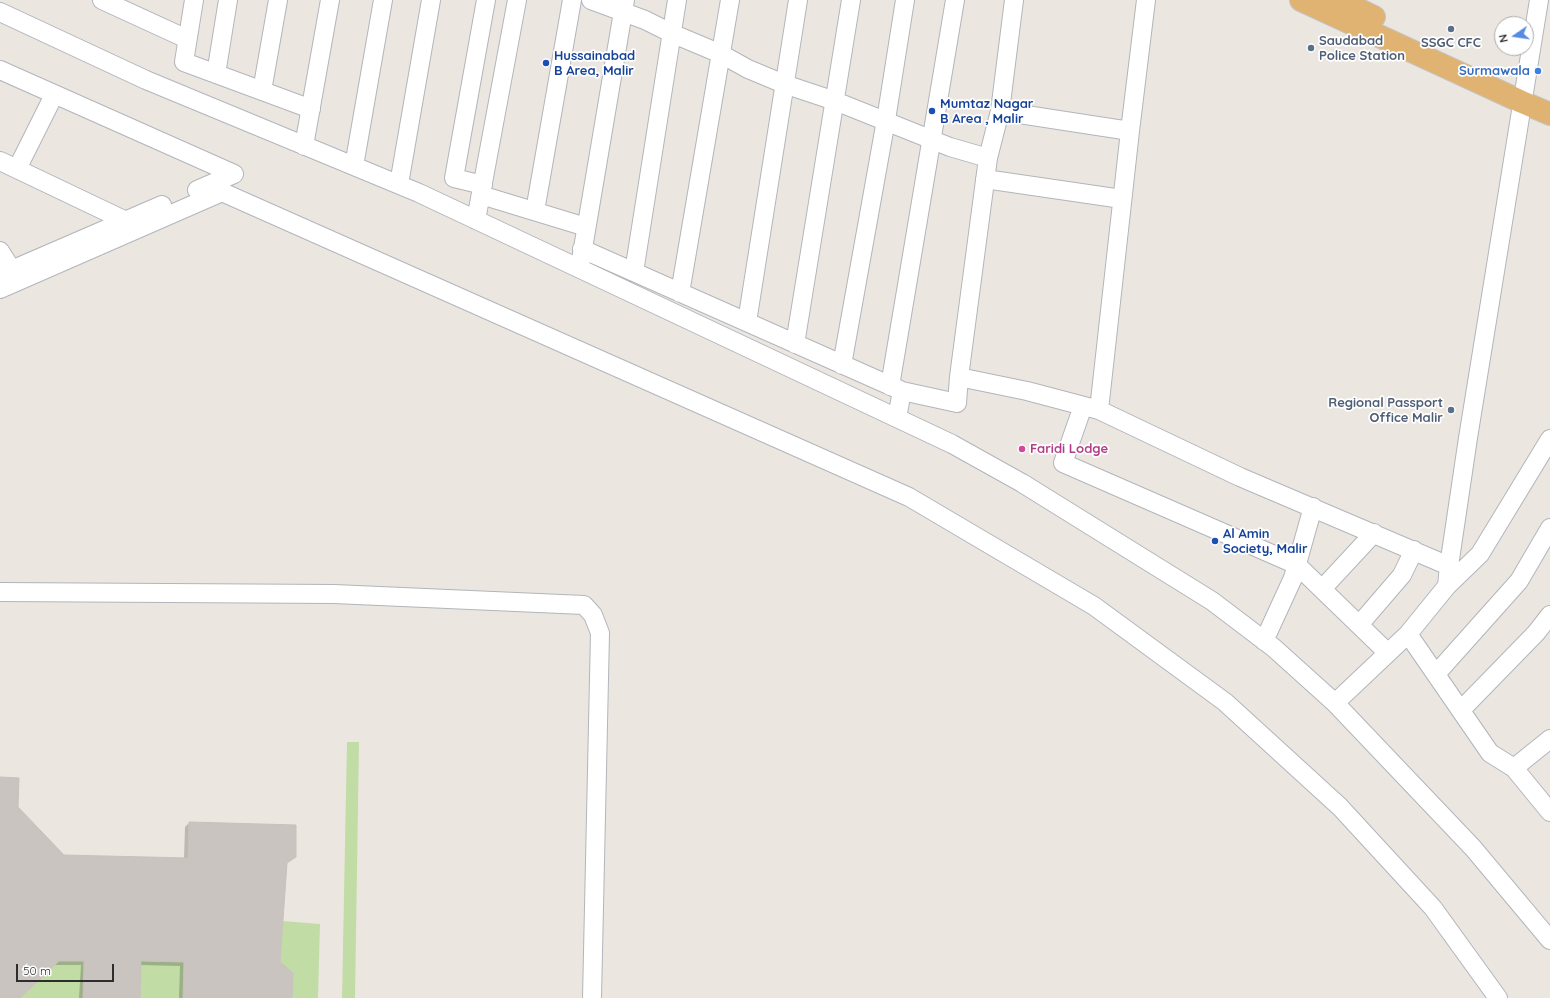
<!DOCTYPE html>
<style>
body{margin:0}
#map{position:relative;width:1550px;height:998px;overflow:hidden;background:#ece6e1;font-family:Quicksand,sans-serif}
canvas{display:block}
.north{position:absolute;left:1494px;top:16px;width:40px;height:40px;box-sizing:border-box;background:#fff;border:1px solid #ababab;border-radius:50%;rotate:257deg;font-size:11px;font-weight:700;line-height:16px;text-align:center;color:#2d2d2d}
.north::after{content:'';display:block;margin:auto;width:14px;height:18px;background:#568be5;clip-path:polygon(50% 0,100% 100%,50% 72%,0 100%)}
.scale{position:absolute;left:16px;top:964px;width:98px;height:18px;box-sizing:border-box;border:2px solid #2d2d2d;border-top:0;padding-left:5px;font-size:12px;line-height:14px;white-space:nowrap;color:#2d2d2d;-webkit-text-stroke:3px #fff;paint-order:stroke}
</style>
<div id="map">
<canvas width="1550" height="998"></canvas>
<div class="north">N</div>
<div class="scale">50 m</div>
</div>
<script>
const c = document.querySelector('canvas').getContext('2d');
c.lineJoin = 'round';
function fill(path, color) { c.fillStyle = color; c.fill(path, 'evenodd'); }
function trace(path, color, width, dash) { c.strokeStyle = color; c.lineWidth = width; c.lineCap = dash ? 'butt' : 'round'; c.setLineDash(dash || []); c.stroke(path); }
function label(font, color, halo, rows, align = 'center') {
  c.font = font + ' Quicksand,sans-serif'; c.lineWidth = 3.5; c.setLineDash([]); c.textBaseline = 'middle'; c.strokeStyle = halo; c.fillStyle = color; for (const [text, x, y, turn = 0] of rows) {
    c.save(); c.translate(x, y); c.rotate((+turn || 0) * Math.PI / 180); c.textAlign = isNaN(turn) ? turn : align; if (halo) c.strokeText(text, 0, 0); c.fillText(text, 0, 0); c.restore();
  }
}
fill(new Path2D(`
 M347,742H359L355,998H342Z
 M283,921L320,924L318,998H292L280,962Z
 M59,961H84L90,998H20Z
 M141,961L184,962L183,998H140Z`), '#c2dca5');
fill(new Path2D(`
 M0,778L17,808L64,856L184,859L185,827L189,823L295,856L286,864L279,962L291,998H179L180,966L140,965L139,998H79L81,965H54L18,998H0Z`), '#0003');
const building = new Path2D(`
 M0,777L19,778L18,807L64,855L188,858L189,822L296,825V857L287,863L280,962L293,973L292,998H183L184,962L141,961L140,998H83L84,961H59L20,998H0Z`);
fill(building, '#c9c4bf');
trace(building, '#c8c1bb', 1);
const minor = new Path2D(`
 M102,0L187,39
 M194,0L184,62L311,109
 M591,0L645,20L671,33L721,54L748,69L784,84L835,101L950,147L988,158
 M0,12L146,80L419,193L952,444L1022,483L1212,601L1274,648L1335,703L1473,848L1550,940
 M0,70L234,174L197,190
 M216,74L228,0
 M262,91L278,0
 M1000,111L1130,131
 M304,146L330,0
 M0,161L126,221
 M354,166L383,0
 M17,169L54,95
 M985,179L1122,199
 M399,184L431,0
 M483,185L454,178L486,0
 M481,195L586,227
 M535,211L572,0
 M476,220L517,0
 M582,249L900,390
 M0,251L12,270
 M581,260L625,0
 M634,272L677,0
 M0,275L162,205
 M0,289L222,192L909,497L1094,606L1225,702L1340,807L1433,908L1498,998
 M680,293L730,0
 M747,322L798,0
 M795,344L851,0
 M842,365L886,120L905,0
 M959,377L1027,391L1099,410L1240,477L1449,566
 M890,386L955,0
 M1083,406L1063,463L1297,565L1388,653
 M1099,410L1130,131L1146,0
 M897,418L902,391L957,403L959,377L988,158L1000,111L1014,0
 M1447,586L1480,554L1550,439
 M1322,589L1374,533
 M0,592L334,594L584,605L593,615L600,633L592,998
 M1359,625L1402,575L1414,550
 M1408,634L1490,753L1514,768L1550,812
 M1264,641L1293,578L1313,507
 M1436,674L1519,581L1550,528
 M1335,703L1408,634L1447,586L1449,566L1468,438L1539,0
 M1461,710L1536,633L1550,615
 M1514,768L1550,739`);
const major = new Path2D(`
 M1301,0L1522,102L1550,114
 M1339,0L1374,17`);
trace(minor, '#b2b5bb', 20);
trace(major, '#c4c4c4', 24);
trace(minor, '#fff', 18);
trace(major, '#e1b372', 22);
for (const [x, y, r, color] of [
 [1451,29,4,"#5c6f8a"],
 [1311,48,4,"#5c6f8a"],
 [546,63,4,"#1a4fb4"],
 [1538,71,4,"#3f7fe0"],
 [932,111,4,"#1a4fb4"],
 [1451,410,4,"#5c6f8a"],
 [1022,449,4,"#d1479c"],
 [1215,541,4,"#1a4fb4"]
]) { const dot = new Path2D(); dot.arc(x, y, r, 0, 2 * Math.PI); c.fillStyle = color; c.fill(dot); trace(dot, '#fff', 1.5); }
label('bold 13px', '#4e5e75', '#fff', [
 ["Saudabad",1319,41],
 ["Police Station",1319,56],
 ["SSGC CFC",1451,43,"center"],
 ["Regional Passport",1443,403,"right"],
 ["Office Malir",1443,418,"right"]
], 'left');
label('bold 13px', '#164399', '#fff', [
 ["Hussainabad",554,56],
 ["B Area, Malir",554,71],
 ["Mumtaz Nagar",940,104],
 ["B Area , Malir",940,119],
 ["Al Amin",1223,534],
 ["Society, Malir",1223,549]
], 'left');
label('bold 13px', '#366cbe', '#fff', [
 ["Surmawala",1530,71]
], 'right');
label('bold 13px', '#b23c85', '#fff', [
 ["Faridi Lodge",1030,449]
], 'left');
</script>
